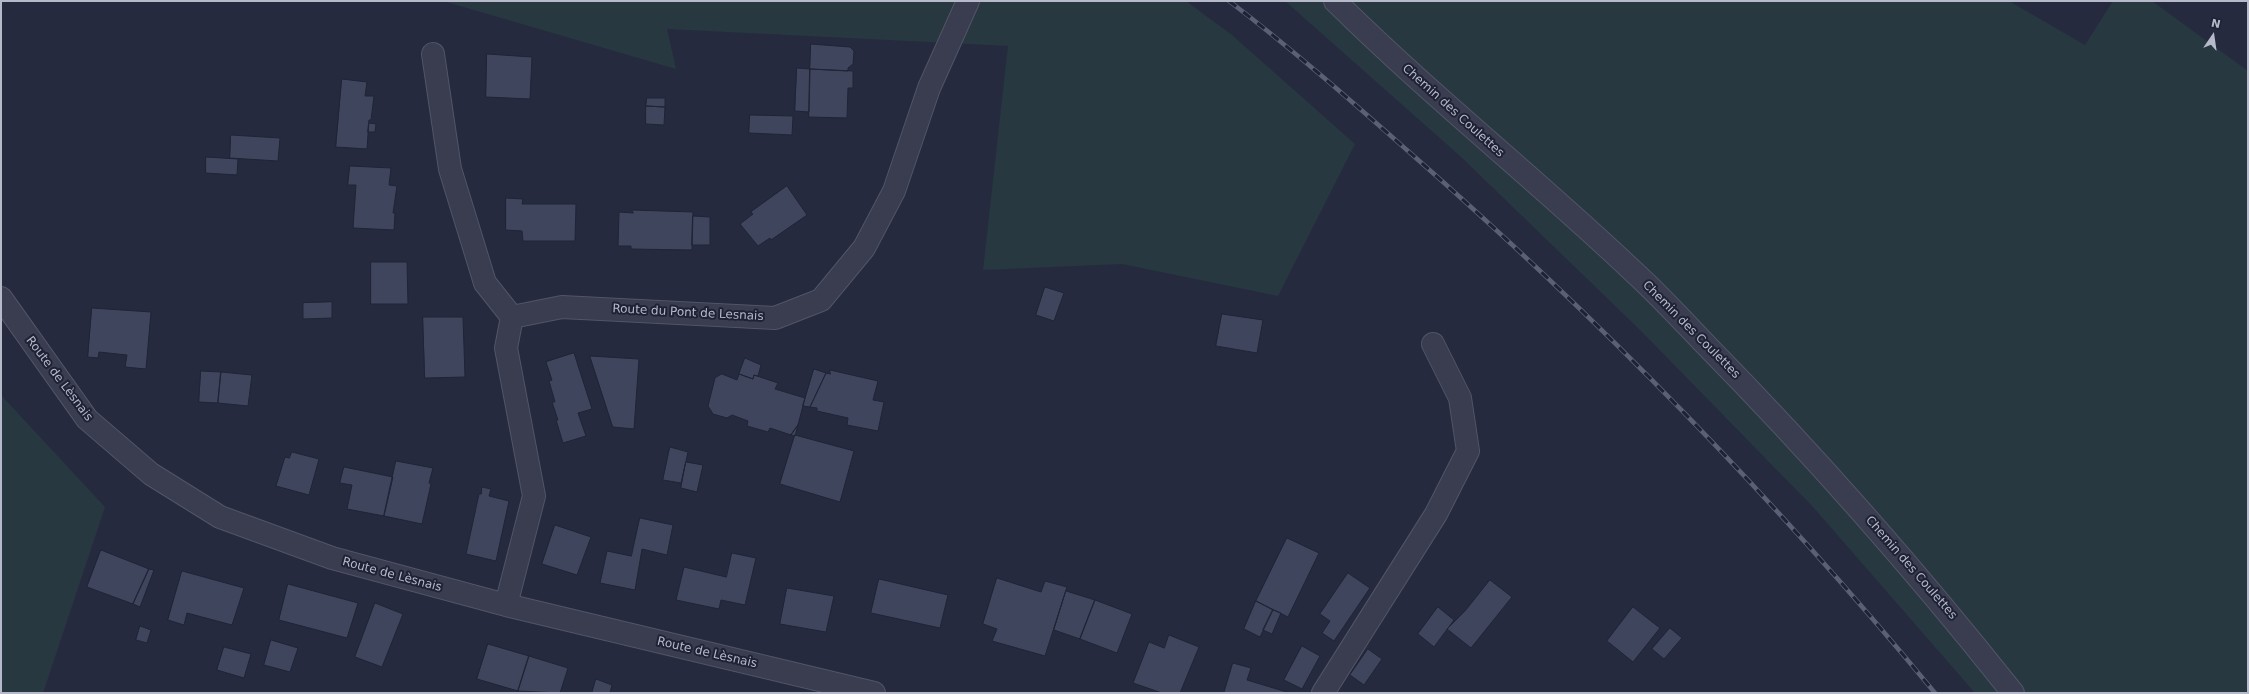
<!DOCTYPE html>
<meta charset="utf-8">
<style>
body{margin:0}
#map{position:relative;width:2249px;height:694px;overflow:hidden;background:#252a3f;font-family:"DejaVu Sans",sans-serif}
canvas{display:block}
.frame{position:absolute;inset:0;border:2px solid #b5b9ca;pointer-events:none}
.north{position:absolute;left:2193px;top:16px;width:40px;height:40px;-webkit-text-stroke:3px #1e2234;paint-order:stroke;rotate:13deg;font-size:11px;font-weight:700;line-height:16px;text-align:center;color:#b5b9ca}
.north::after{content:'';display:block;margin:auto;width:14px;height:18px;background:#b5b9ca;clip-path:polygon(50% 0,100% 100%,50% 72%,0 100%)}
</style>
<div id="map">
<canvas width="2249" height="694"></canvas>
<div class="frame"></div>
<div class="north">N</div>
</div>
<script>
const c = document.querySelector('canvas').getContext('2d');
c.lineJoin = 'round';
function fill(path, color) { c.fillStyle = color; c.fill(path, 'evenodd'); }
function trace(path, color, width, dash) { c.strokeStyle = color; c.lineWidth = width; c.lineCap = dash ? 'butt' : 'round'; c.setLineDash(dash || []); c.stroke(path); }
function label(font, color, halo, rows, align = 'center') {
  c.font = font + ' "DejaVu Sans",sans-serif'; c.lineWidth = 4; c.setLineDash([]); c.textBaseline = 'middle'; c.strokeStyle = halo; c.fillStyle = color; for (const [text, x, y, turn = 0] of rows) {
    c.save(); c.translate(x, y); c.rotate((+turn || 0) * Math.PI / 180); c.textAlign = isNaN(turn) ? turn : align; if (halo) c.strokeText(text, 0, 0); c.fillText(text, 0, 0); c.restore();
  }
}
fill(new Path2D(`
 M443,1H1186L1232,35L1355,144L1278,296L1122,264L983,270L1008,46L667,29L676,69Z
 M1285,1H2009L2085,45L2113,1H2152L2248,71V693H1975L1813,507L1640,330L1460,156Z
 M1,395L105,507L43,693H1Z`), '#273840');
const building = new Path2D(`
 M811,44L850,47L854,51L853,64L848,68V71L810,69Z
 M487,54L532,57L530,99L486,97Z
 M797,68L810,69L809,112L795,111Z
 M810,69L853,71V88H848L847,118L809,117Z
 M342,79L367,82L365,96H374L371,120H369L367,149L336,147Z
 M647,98H665V107L646,106Z
 M646,106L665,107L664,125L646,124Z
 M750,115L793,116L792,135L749,133Z
 M369,123L376,124L375,132H368Z
 M231,135L280,138L278,161L230,158Z
 M206,157L238,159L237,175L206,173Z
 M350,166L391,168L389,185L397,186L393,213H395L394,230L353,228L356,185H348Z
 M787,186L807,215L771,240L770,238L758,246L740,224L753,214L751,212Z
 M506,198L523,199L522,204H576L575,241H523L522,231L506,230Z
 M632,210L693,212L692,250L631,249V246H618L619,212L633,213Z
 M693,216L710,217V245H692Z
 M371,262H407L408,304H371Z
 M1045,287L1064,293L1054,321L1036,315Z
 M332,302V318L303,319V303Z
 M92,308L151,312L146,369L125,367L127,355L99,352L98,358L88,357Z
 M1222,314L1263,320L1257,353L1216,346Z
 M423,317H463L465,377L425,378Z
 M574,353L592,409L578,413L586,436L563,443L556,420H558L552,402H555L549,381L552,380L546,362Z
 M590,356L639,359L634,429L613,427Z
 M745,358L761,365L758,376L754,375L753,379L739,374Z
 M814,369L826,373L810,407L803,406Z
 M830,370L878,381L873,400L884,402L878,431L847,425L848,418L817,411V408L810,407L826,373L830,374Z
 M201,371L221,372L218,403L199,402Z
 M221,372L252,375L248,406L218,403Z
 M722,374L737,380L739,374L753,379L754,375L778,383L775,389L805,398L798,425L791,435L770,428L768,432L747,426L748,421L732,415L727,418L713,414L708,406L715,378Z
 M798,425L795,436L791,435Z
 M795,435L854,451L840,502L780,484Z
 M670,447L688,452L681,483L663,480Z
 M292,452L319,459L309,495L276,486L285,457L289,458Z
 M396,461L433,468L429,483L431,484L422,524L384,516Z
 M686,462L703,465L697,492L681,488Z
 M344,467L393,477L384,516L347,509L352,485L340,483Z
 M482,487L491,489L489,496L509,501L496,561L466,554L479,494H481Z
 M640,518L673,525L667,555L642,549L635,590L600,583L607,551L631,556Z
 M555,525L591,537L577,575L542,564Z
 M1287,538L1319,553L1288,617L1256,601Z
 M101,550L149,569L133,604L87,587Z
 M732,553L756,558L745,605L721,600L719,609L676,600L684,567L726,577Z
 M149,569L154,570L140,607L133,604Z
 M182,571L244,588L232,625L187,613L184,625L168,620Z
 M1348,573L1370,588L1334,641L1322,633L1330,621L1320,614Z
 M997,578L1041,592L1045,581L1067,587L1045,656L992,641L997,629L983,624Z
 M879,579L948,595L940,628L871,613Z
 M1490,580L1512,597L1471,648L1447,629L1465,611Z
 M288,584L358,603L347,638L279,620Z
 M787,588L834,596L826,632L780,624Z
 M1066,591L1095,600L1080,639L1054,630Z
 M1095,600L1132,614L1117,653L1080,639Z
 M1256,601L1273,610L1260,637L1244,629Z
 M375,603L403,614L382,667L355,657Z
 M1438,607L1454,620L1434,647L1418,634Z
 M1633,607L1660,628L1633,662L1607,641Z
 M1273,610L1281,613L1272,634L1263,630Z
 M140,626L151,630L147,643L136,640Z
 M1670,628L1682,638L1664,659L1652,649Z
 M1169,635L1199,647L1180,693H1162L1133,683L1149,642L1164,648Z
 M271,640L298,648L290,672L264,665Z
 M488,644L529,656L518,691L477,679Z
 M1302,646L1320,656L1302,689L1284,680Z
 M224,647L251,654L244,678L217,670Z
 M1368,649L1382,659L1364,685L1350,675Z
 M529,656L568,668L560,693L518,691Z
 M1233,663L1251,668L1247,680L1290,693H1224Z
 M596,679L612,685L610,693H592Z`);
fill(building, '#3f455d');
trace(building, '#202436', 1);
const minor = new Path2D(`
 M1335,1C1431,96 1537,180 1635,273C1660,296 1683,321 1707,346C1815,456 1917,572 2013,693
 M433,54L450,169L485,283L512,317
 M1,298L87,419L151,474L220,517L332,558L506,605L874,693
 M506,605L534,496L506,348L512,317L562,307L775,318L821,300L864,248L894,191L929,88L968,1
 M1323,693L1436,514L1468,451L1460,398L1433,344`);
trace(minor, '#515567', 24);
trace(minor, '#393d4f', 22);
const rail = new Path2D(`
 M1229,1C1291,48 1350,100 1408,151C1598,317 1775,499 1935,693`);
trace(rail, '#5b6076', 4.5);
trace(rail, '#1e2234', 3, [9]);
label('12px', '#b5b9ca', '#1e2234', [
 ["Chemin des Coulettes",1453,111,42],
 ["Route du Pont de Lesnais",688,313,3],
 ["Chemin des Coulettes",1691,330,45],
 ["Route de Lèsnais",59,379,53],
 ["Chemin des Coulettes",1911,568,49],
 ["Route de Lèsnais",392,575,15],
 ["Route de Lèsnais",707,653,13]
]);
</script>
